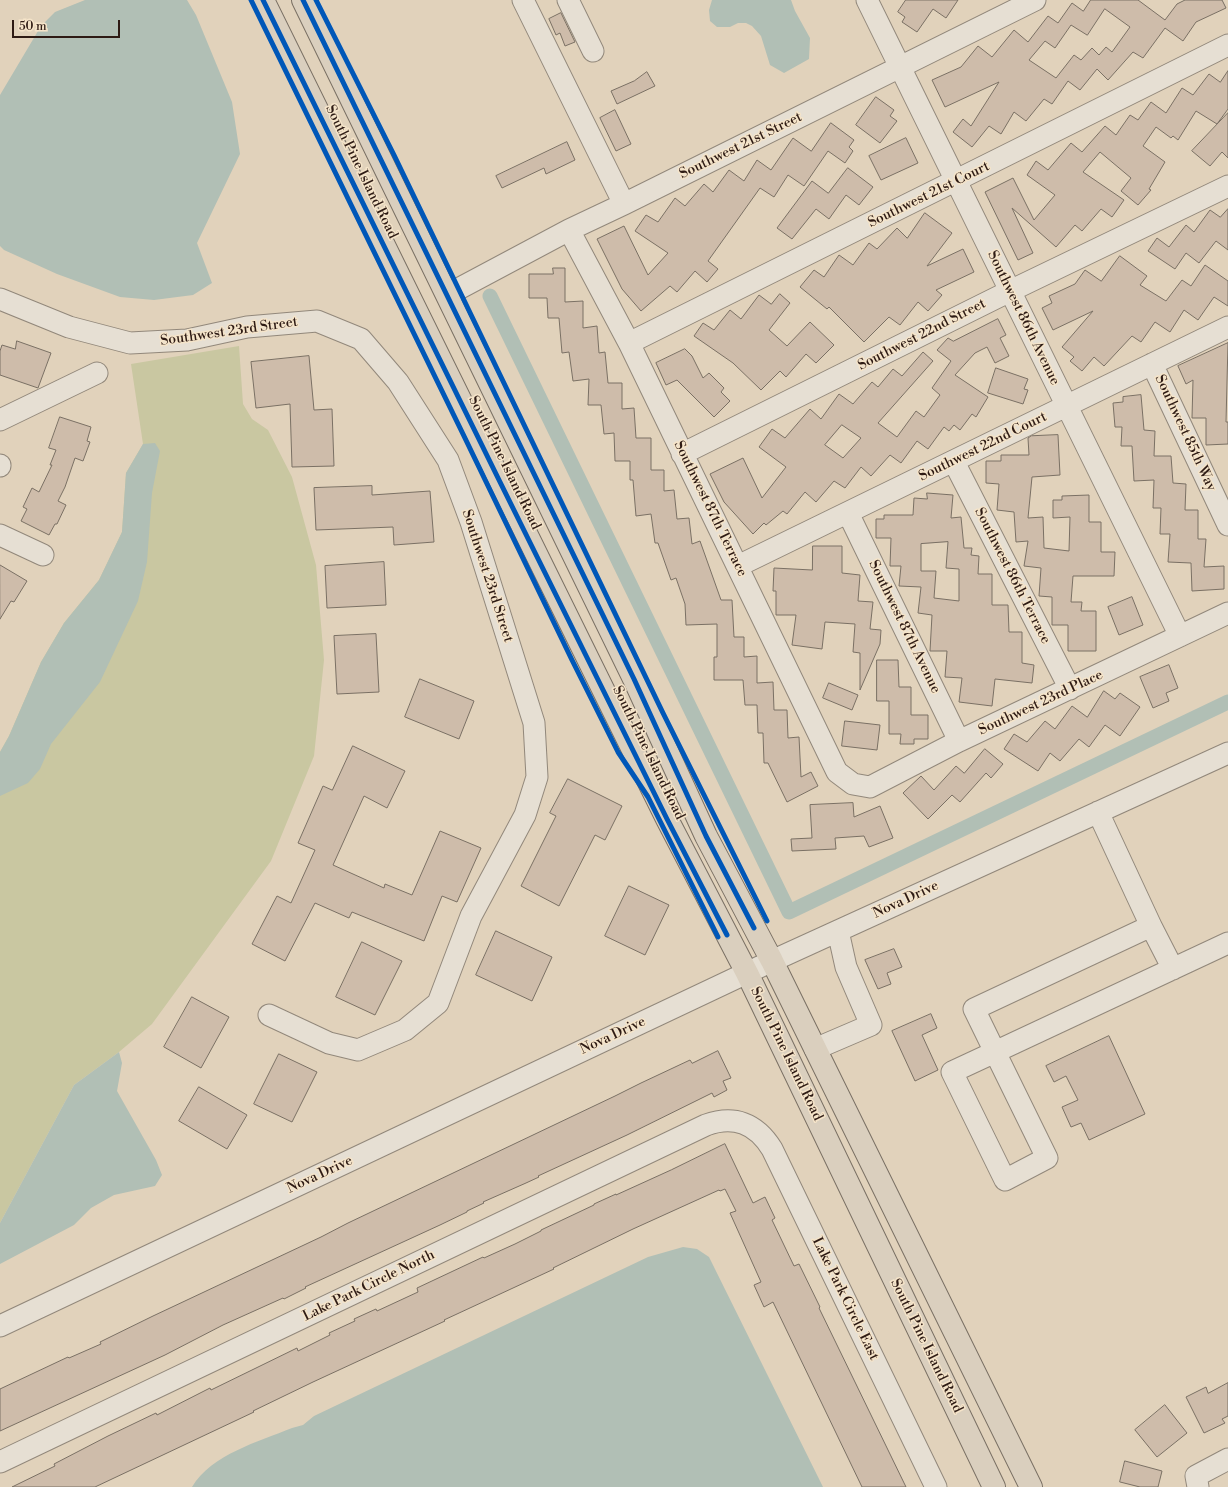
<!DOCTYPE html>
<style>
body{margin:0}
#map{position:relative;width:1228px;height:1487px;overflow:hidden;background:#e1d2bb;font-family:"Libre Bodoni",serif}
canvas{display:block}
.scale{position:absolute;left:12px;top:20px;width:108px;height:18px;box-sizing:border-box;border:2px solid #2e1b14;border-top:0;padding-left:5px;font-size:12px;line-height:14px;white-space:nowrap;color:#2e1b14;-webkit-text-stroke:3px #f5e4c9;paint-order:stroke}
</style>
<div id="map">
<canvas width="1228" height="1487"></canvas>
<div class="scale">50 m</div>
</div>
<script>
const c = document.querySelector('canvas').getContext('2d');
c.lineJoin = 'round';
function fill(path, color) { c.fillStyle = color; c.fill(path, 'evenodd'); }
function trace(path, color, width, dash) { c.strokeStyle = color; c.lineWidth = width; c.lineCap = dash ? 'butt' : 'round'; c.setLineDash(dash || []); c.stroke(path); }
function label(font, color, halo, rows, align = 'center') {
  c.font = font + ' "Libre Bodoni",serif'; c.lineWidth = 3; c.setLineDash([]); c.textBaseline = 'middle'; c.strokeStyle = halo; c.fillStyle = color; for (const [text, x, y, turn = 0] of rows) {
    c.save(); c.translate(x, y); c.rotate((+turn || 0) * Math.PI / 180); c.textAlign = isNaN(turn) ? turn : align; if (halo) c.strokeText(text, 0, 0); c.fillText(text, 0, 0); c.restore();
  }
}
fill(new Path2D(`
 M239,346L243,404L252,419L268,430L292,477L316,565L324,660L314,756L271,861L152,1024L119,1052L74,1085L0,1223V752L9,736L41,662L64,623L99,580L122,532L126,473L143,444L131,364Z`), '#c9c7a1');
fill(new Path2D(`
 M85,0H187L196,15L232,102L240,154L197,243L212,283L193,295L154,300L120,297L57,274L4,250L0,246V95L41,26L55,12Z
 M712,0H791L795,11L810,38L809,59L784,73L770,65L761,36L752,26L746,23H738L730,27H717L710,21L709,10Z
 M155,443L160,451L152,493L147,562L138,601L100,682L51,744L40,769L28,783L0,796V752L9,736L41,662L64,623L99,580L122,532L126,473L143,444Z
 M119,1052L122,1063L117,1091L156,1160L162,1175L155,1186L114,1195L91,1208L74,1225L0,1264V1223L74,1085Z
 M683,1247L697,1249L709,1257L823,1487H192C212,1454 258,1442 292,1428L303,1425L314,1416L648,1257Z`), '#b1bfb5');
trace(new Path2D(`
 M490,296L789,912L1228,702`), '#b1bfb5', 15);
const building = new Path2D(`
 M906,0H958L946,18L933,9L917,32L902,22L905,17L898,12Z
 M1091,0H1138L1165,20L1177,4L1185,0H1222L1226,8L1196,22L1183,41L1165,28L1143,58L1133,52L1108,80L1097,69L1080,90L1068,81L1052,104L1044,99L1026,121L1014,112L1001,134L989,126L972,147L953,132L963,119L971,126L999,82L945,107L932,80L961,67L978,46L992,57L1014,30L1028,42L1048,16L1058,23L1072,3L1083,11ZM1105,9L1130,27L1112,52L1106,47L1099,55L1092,48L1081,60L1074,55L1056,78L1029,60L1045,41L1055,48L1071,25L1087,35Z
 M561,13L575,42L565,46L560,33L556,35L549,19Z
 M1228,71V109L1217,124L1196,111L1178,140L1173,136L1171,138L1156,127L1143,146L1165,162L1149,189L1151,190L1138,205L1121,191L1131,178L1100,152L1083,172L1124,200L1112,217L1101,209L1082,231L1075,225L1056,247L1012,208L1033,253L1018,260L985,192L1013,178L1034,220L1055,195L1027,175L1036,161L1048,170L1071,143L1082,152L1105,126L1116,135L1130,115L1138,120L1151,102L1166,113L1182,88L1193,95L1209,74L1220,82Z
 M647,72L655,86L617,104L611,91L634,81Z
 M876,97L894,110L890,116L897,121L880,143L856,125Z
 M615,110L631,144L616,151L600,118Z
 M1228,113V158L1222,152L1210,166L1192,151Z
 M831,123L854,140L849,147L853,151L845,163L828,151L804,186L788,175L774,197L760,188L708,261L718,269L707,282L695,271L677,292L670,286L641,311L622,289L597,239L624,226L648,275L668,253L635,231L646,215L658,222L675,198L685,206L704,184L713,192L729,170L744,181L757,160L771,170L793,138L811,151Z
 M906,138L918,163L881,180L869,156Z
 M567,142L575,160L546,174L544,168L502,188L496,176Z
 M848,168L873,187L859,205L846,195L829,219L816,209L792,239L777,228L812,181L828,193Z
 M1228,209V250L1216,241L1199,263L1186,253L1175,269L1148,251L1157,238L1169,247L1186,225L1194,232L1210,210L1220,217Z
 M925,213L952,233L927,266L963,249L974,272L936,290L942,295L928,311L918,302L900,325L889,317L864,342L829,307L827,309L800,287L814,270L824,277L839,255L853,265L869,243L877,249L897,228L907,238Z
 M1120,256L1147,276L1140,285L1166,301L1182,280L1191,286L1205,265L1228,281V306L1214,297L1198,320L1184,310L1170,332L1155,322L1141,342L1132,336L1104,366L1094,357L1082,371L1070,361L1074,357L1062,347L1093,311L1053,330L1042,308L1052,303L1049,296L1075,284L1085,270L1101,281Z
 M553,268H565V302L583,301V328L597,326L599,353L605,352L608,383H622V409L634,408L636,438H651V470H664V491L674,490L677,519L689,518L692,544L700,541L721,600H732L734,637H744V657L757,656V683L773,682L774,710H787L788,738L799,737L801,777L811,772L818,786L787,802L768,763H764L763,733H758L757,705H745L743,680H714V657H717V624L686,625L685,604L676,578L671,580L658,543H655L651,514L636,516L633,480H630V461H615L614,433L604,434L601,405H588L589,379L573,381L569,352L562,353L559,318H548L547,298H529V274H553Z
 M780,294L790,303L769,330L787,346L810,322L834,345L816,363L806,354L786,377L780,371L761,390L733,363L694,336L703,323L714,330L730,310L741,319L759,295L771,304Z
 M998,319L1006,335L1000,338L1009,356L995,363L987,347L975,353L955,375L988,397L976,417L972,414L960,430L954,425L949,431L944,427L928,449L917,441L901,463L890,455L871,476L861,467L845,488L834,481L816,502L805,492L787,514L783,511L766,525L764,523L753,534L724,502L710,474L743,458L762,498L786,467L759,447L772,429L785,438L810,409L821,419L839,394L853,404L872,382L878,387L893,369L902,376L923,352L933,361L878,423L897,437L916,411L924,417L940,395L932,388L951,361L937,350L948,338L953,341ZM842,425L861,438L843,458L825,445Z
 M17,341L51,353L38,388L0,375V351L2,345L15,349Z
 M1228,343L1226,422H1228V444L1206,445V418H1192L1193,380L1186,384L1178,366Z
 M685,349L692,356L703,378L709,373L724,388L721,392L730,401L714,417L677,380L666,385L656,363Z
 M309,356L314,410L332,409L334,466L292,467L290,404L256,408L251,362Z
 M996,368L1028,379L1024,389L1028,390L1023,404L988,393Z
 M1141,395L1144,430L1155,431L1154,456H1171L1173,483L1186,484L1185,510H1198V539H1206L1204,567L1224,566V589L1192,591L1191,563L1168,562L1170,534H1160L1161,508H1153L1154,480L1134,481L1132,446H1121L1122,427H1115L1113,403L1123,402V397Z
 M60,417L91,427L87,441L90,442L83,461L75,458L65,487L58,501L66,505L57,524H55L49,535L21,521L27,509L23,507L32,488L39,492L52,465H50L56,450L49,448Z
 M1058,435L1060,475L1032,477L1028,518L1043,517L1044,548L1069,551L1070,517L1053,518V500H1062V496L1089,495V522H1101V552H1115L1114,576H1073L1071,602H1082L1081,611H1096V651H1068V625H1052V597L1039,596L1041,568L1024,566L1028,541L1016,542L1014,512L997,510L999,484L986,483V461H1001V455H1029L1028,438L1031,436Z
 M372,486V495L430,491L434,542L394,545L393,527L316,530L314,488Z
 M927,493L953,495L951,518L961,517L964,548H972L971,555L979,556L978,574H992V605H1008L1009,632H1022V663L1034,665L1032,683L995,679L992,706L959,702L962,678L945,677L947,651H930L932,615L918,613L921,587L899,586L901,566H890L891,538H876V519H884V515H913L914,498L927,499ZM948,542L946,568L959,569V601L934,598L936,571H921V544Z
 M813,546H842V573L860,575L858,601L873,602L870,629L881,630L880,644L860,690V653L853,652L855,624L825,622L822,649L792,645L796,615H776V591H773L774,568L812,570Z
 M384,562L386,605L327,608L325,566Z
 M0,565L27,581L14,602L11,601L0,619Z
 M1132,597L1143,625L1119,635L1108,607Z
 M376,634L379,692L337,694L334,636Z
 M877,660H898L899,687H911V715H928V739H914V744H900L901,734H889V701H877Z
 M1169,665L1178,688L1166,693L1169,701L1153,708L1140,677Z
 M420,679L474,701L459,739L405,717Z
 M829,683L858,695L852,710L823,698Z
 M1104,691L1115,699L1120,693L1140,707L1120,736L1105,725L1089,747L1079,739L1060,761L1050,753L1038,771L1004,749L1014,734L1027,742L1045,721L1055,729L1072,706L1087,717Z
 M845,721L880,725L877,750L842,746Z
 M353,746L405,771L387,808L364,796L333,865L384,888L385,884L412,895L440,831L481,848L457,902L442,896L424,941L352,912L349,918L315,903L285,961L252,944L277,896L291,903L315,850L298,843L323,786L332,790Z
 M985,749L1003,764L991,778L986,773L960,802L952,795L928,819L903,793L921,776L934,790L956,766L964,773Z
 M568,779L622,806L605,840L595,835L559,906L521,886L556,816L550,813Z
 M853,803L854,817L880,806L893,838L869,847L864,836L835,838L836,849L792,851L791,839L812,838L810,805Z
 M629,886L669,905L645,955L605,936Z
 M496,931L552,957L532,1001L476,975Z
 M362,942L402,961L375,1015L336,997Z
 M894,949L902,967L887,973L891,984L878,989L865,960Z
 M192,997L229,1017L201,1068L164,1047Z
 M931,1014L937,1028L922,1035L938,1070L915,1081L892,1031Z
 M1109,1036L1145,1114L1089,1140L1081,1123L1071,1127L1062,1107L1078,1100L1066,1076L1054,1082L1046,1066Z
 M718,1051L731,1078L723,1081L727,1090L714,1097L712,1093L627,1135L538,1176L539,1177L526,1183L483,1202L484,1203L467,1211V1212L440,1225L305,1287L306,1288L284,1299L283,1298L223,1325L165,1355L0,1431V1389L68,1357L69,1358L101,1344L100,1342L153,1316L321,1237L348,1223L615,1096L641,1083L690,1060L692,1063Z
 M279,1054L317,1072L292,1122L254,1104Z
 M199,1087L247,1115L227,1149L179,1121Z
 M725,1144L753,1203L765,1197L775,1218L772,1220L794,1266L799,1264L820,1307L819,1308L906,1487H862L773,1302L764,1307L754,1285L761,1282L730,1213L736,1211L725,1189L720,1191L719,1190L633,1229L553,1268L554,1269L444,1320L445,1321L313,1382L253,1411L254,1412L95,1487H12L55,1466L54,1464L108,1436L156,1413L157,1415L210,1388L211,1390L297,1348L298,1351L330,1335L329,1333L355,1321L354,1319L376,1309L377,1311L418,1292L417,1288L483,1257L484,1258L515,1244L541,1231V1230L594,1205V1204L616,1194V1195L671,1170Z
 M1228,1383V1416L1222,1419L1225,1423L1204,1433L1186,1397L1206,1387L1208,1393Z
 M1165,1405L1187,1433L1157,1457L1135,1430Z
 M1125,1461L1162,1471L1158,1487H1140L1120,1482Z`);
fill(building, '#cebcaa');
trace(building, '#7a7064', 1);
const minor = new Path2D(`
 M523,0L624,204
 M568,0L593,51
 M867,0L1180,636
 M569,230L629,343L837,772L853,784L870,787L959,741L1228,613
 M447,295L569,230L624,204L1035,0
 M0,299L69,327L130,343L187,340L247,327L317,321L361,339L398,382L448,460L471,522L534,723L537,777L525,815L471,916L438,1003L405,1030L358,1050L329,1043L269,1015
 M629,343L1228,45
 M1152,364L1228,525
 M0,420L97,373
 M682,454L1010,291L1228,186
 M954,462L1070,689
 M0,465V466
 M848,513L959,741
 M0,535L43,555
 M738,566L1228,327
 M1098,812L1151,926L974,1009L995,1052L1228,943
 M1151,926L1173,969
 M815,1049L871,1025L846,967L838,931
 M995,1052L1047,1158L1005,1180L952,1072Z
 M0,1326L772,961L1228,753
 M0,1462L706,1125C734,1115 756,1123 772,1149L936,1487
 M1198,1487L1196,1476L1228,1459`);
const major = new Path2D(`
 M263,0L667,819L747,973L994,1487
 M303,0L634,679L706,836L772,961L1031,1487`);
trace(minor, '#92887b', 23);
trace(major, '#7a7064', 24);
trace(minor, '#e6dfd3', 21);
trace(major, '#dacfbe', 22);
trace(new Path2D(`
 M251,0L463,434L572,660L618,752L648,797L718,937
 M263,0L500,482L667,819L727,935
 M303,0L634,679L706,836L754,928
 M316,0L394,155L663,713L767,921`), '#0057b8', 5);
label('14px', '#2e1b14', '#f5e4c9', [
 ["Southwest 21st Street",741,146,-26],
 ["South Pine Island Road",361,172,64],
 ["Southwest 21st Court",929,195,-26],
 ["Southwest 86th Avenue",1023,318,64],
 ["Southwest 23rd Street",229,332,-8],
 ["Southwest 22nd Street",922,335,-27],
 ["Southwest 85th Way",1185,433,65],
 ["Southwest 22nd Court",983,447,-26],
 ["South Pine Island Road",504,463,64],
 ["Southwest 87th Terrace",710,509,64],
 ["Southwest 23rd Street",487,576,72],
 ["Southwest 86th Terrace",1012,576,63],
 ["Southwest 87th Avenue",904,627,64],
 ["Southwest 23rd Place",1041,703,-25],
 ["South Pine Island Road",648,753,64],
 ["Nova Drive",906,900,-25],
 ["Nova Drive",613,1036,-25],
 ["South Pine Island Road",786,1054,64],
 ["Nova Drive",320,1175,-25],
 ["Lake Park Circle North",369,1286,-26],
 ["Lake Park Circle East",845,1299,64],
 ["South Pine Island Road",926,1346,64]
]);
</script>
